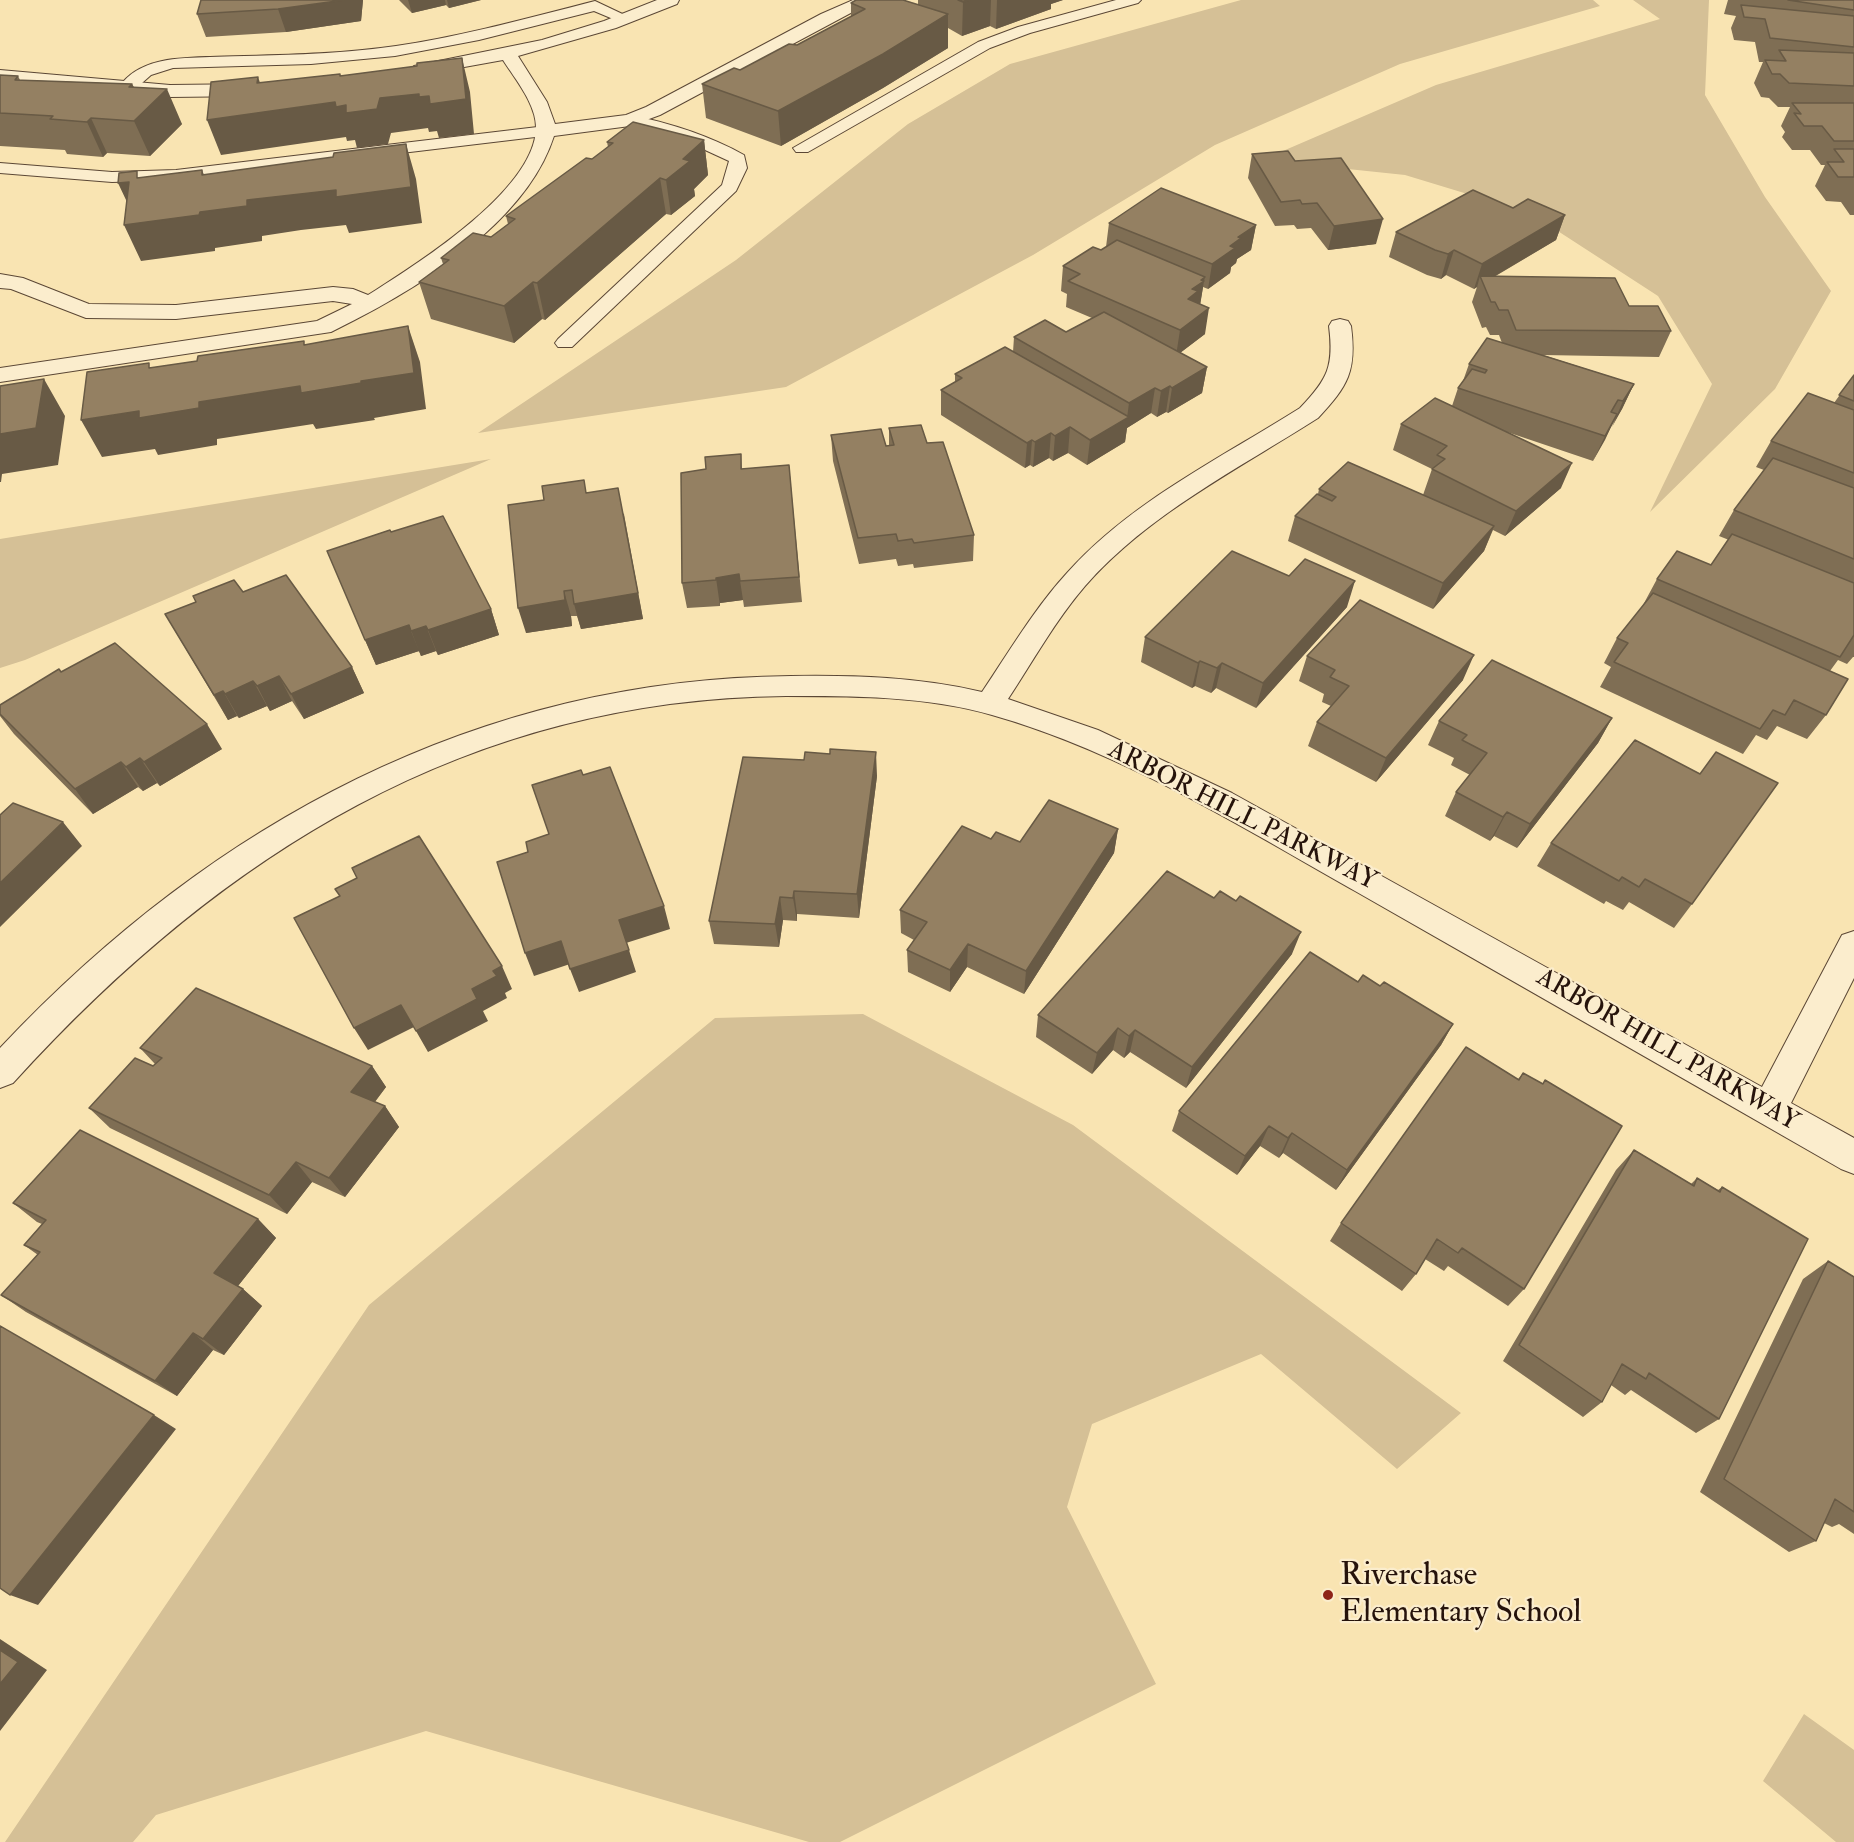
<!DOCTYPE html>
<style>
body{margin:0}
canvas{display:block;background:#f9e4b2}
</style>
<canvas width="1854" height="1842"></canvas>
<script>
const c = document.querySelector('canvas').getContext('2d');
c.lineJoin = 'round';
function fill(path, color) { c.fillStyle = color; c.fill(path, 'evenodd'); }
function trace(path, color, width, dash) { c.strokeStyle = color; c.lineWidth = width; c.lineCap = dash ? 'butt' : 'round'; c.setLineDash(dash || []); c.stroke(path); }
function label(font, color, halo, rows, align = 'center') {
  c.font = font + ' "IM FELL Double Pica",serif'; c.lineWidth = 4.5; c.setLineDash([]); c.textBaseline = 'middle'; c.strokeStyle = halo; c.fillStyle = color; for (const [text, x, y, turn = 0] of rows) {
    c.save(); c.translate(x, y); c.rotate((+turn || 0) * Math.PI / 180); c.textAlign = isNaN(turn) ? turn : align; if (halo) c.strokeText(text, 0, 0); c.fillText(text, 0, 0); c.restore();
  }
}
fill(new Path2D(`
 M1241,0H1593L1600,6L1400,64L1215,145L1033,255L786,387L478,433L736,260L908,124L1010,64Z
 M1633,0H1709L1705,95L1765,197L1831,291L1775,389L1650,512L1712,384L1658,296L1530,213L1405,175L1262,160L1436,85L1660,19Z
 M491,459L25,660L0,668V539Z
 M863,1014L1073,1125L1461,1413L1397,1469L1261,1354L1092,1424L1067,1507L1156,1684L840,1842H809L426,1731L156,1815L133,1842H5L369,1305L715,1018Z
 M1804,1714L1854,1750V1842H1836L1763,1781Z`), '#d5c096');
const service = new Path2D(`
 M1116,0H1141L1138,3L1030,33L990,48L808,152H796L793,148L978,42L1018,27Z
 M595,1L633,19L625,24L594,11L479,40L395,56L311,64L173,68L151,75L133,91L127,92L119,87C139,58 178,58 210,57C272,55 334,55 396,46C463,36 529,18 595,1Z
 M630,115C670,123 708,135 744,155L747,168L736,191L572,347H558L555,343L558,339L722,185L729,161L679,138L624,124L621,120Z
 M546,126L552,127L555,131L552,135L176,180L112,182L0,173V163L112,172L176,170Z`);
const minor = new Path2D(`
 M657,0H679L677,4L616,28L518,56L547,102L555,124L626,115L646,107L821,14L853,0H875L660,115L630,126L554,136C525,226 411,293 331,332L0,382V368L317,321L352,304L333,301L176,319L86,318L11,289L0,288V274L23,278L89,304L176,305L333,287L353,289L368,295L376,290C422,261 534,189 536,129C537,105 515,79 503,60L420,75L414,74L411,70L414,66L542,40L604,21Z
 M0,70L170,85L255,84L264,90L255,96L170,97L0,80Z
 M1340,319L1348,321L1351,326C1357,371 1348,386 1318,418C1238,469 1148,514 1085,586C1055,621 1033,661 1008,699L1098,730L1232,793L1762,1087L1842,935L1854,931V978L1791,1103L1854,1138V1174L1841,1169C1679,1076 1517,983 1355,891C1238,825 1122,752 992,715C926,696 854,696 786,696C467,699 221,854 13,1083L0,1088V1048C212,823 477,679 791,676C855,675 920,677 982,692C1009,652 1034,609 1067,573C1130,502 1221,458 1300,408C1328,379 1334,366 1329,326L1332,321Z`);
trace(service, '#5b4735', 2);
trace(minor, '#5b4735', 2);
fill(service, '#fbedcd');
fill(minor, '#fbedcd');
fill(new Path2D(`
 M363,0L361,21L286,32L206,37L197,14Z
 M399,0H481L449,8L446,5L412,13Z
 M918,0H1063L1051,4V9L996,29L990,26L962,36L948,28V48L883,88L781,146L706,118L702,84L740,70L797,45L851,16V3L918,5Z
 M1728,0H1854V215H1850L1841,202L1826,201L1815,186L1825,165H1821L1810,150H1792L1782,137L1785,132L1781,126L1790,107H1778L1769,98L1761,97L1754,83L1763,62H1759L1755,42L1734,40L1731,28L1736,16L1724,14Z
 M0,75L18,76L20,80L132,84L134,87L182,124L150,156L107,153L103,157L67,154L65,150L0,146Z
 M704,140L708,175L694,189L695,196L671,215L666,214L545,320L542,319L514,343L431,319L419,282L443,264L441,258L491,237L508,224L506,216L592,159L608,147L607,142Z
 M1252,154L1295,161L1376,244L1328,250L1311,228L1297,229L1294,225L1275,226L1248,178Z
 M1513,208L1565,215L1556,240L1494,277L1629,306L1671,331L1659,357L1543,355L1634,384L1622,409L1611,427L1593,461L1507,432L1561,488L1505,536L1493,530L1484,551L1433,609L1288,541L1295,516L1318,494L1319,489L1423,495L1432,469L1393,450L1401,424L1452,406L1458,388L1463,381L1469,364L1502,343L1499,335H1490L1486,327L1482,328L1472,302L1477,287L1474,289L1446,275L1441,279L1427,275L1389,257L1396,232Z
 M1109,223L1256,225L1251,250L1237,259L1236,263L1231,267L1230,273L1208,289L1203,287L1200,304L1205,334L1180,353L1207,367L1202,393L1168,413L1166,412L1157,417L1151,413L1127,428L1125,442L1087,465L1068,453L1053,461L1049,458L1033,467L1030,465L1025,468L941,415V390L955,382V374L1013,352L1014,337L1066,332L1092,318L1066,307L1067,294L1061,291L1063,266L1101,250L1106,247Z
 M1854,375V657H1853L1847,664L1838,660L1830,671L1826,715L1807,739L1777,726L1767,740L1756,735L1743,754L1600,687L1611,667L1604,663L1617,638L1644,605H1643L1657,579L1711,565L1729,540L1719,536L1734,510L1764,470L1756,467L1771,441L1834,403Z
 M889,428L927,443L974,535L973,561L914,568L913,564L898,566L896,559L859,564L833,461L831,435L886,446H889Z
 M741,454L742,469L789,465L802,602L744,607L743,600L720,603V606L687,608L682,583L706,469Z
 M587,493L624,514L643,619L581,629L577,616H571L572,626L526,633L544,500Z
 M391,532L491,609L499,635L438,655L436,651L421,656L419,651L376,665L365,640Z
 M243,592L352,667L364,693L304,719L292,701L270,711L267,706L239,718L237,716L228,720L165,614Z
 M1347,607L1256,708L1216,688L1211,693L1195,686L1192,688L1141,662L1145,637Z
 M1307,656L1463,680L1376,782L1308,746L1317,722L1331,706L1322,702L1324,694L1299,681Z
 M0,705L222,749L160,786L157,783L143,791L138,787L93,814L14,734L0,716Z
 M1612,718L1598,743L1517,848L1494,836L1490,841L1445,816L1456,792L1470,775L1451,765L1454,758L1428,745L1439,721Z
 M1635,740L1692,904L1674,928L1629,902L1623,910L1606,901L1604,904L1537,866L1551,843Z
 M877,776L859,918L797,914V921L783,920L779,947L714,944L709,921Z
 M1118,829L1114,853L1024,994L967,967L950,992L908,972L907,950L914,940L901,933L900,910L991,839L1020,842Z
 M1292,954L1186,1088L1130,1052L1124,1058L1113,1050L1092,1074L1036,1037L1038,1015Z
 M1358,982L1380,986L1453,1024L1441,1045L1336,1190L1283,1153L1279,1158L1260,1146L1237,1175L1172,1131L1179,1111Z
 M140,1048L372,1066L386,1087L375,1102L385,1106L399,1127L345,1197L312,1182L287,1214L110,1128L89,1108L155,1064Z
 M1523,1073L1542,1084L1545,1080L1524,1289L1508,1306L1448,1266L1444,1271L1425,1259L1416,1274L1402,1291L1330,1241L1341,1223L1518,1079Z
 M1634,1150L1691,1184L1697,1178L1718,1190L1722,1187L1719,1419L1696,1433L1631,1390L1625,1395L1611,1385L1602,1402L1583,1417L1503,1361L1616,1170Z
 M13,1203L258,1219L276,1238L238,1286L243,1289L262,1306L224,1355L213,1350L177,1396L26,1312L1,1295L38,1255L24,1245L42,1224L37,1222Z
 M1828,1261L1854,1277V1534L1839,1524L1832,1527L1824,1523L1816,1541L1789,1552L1700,1492L1803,1279Z`), '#7f6e54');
fill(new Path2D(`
 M344,0H363L361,21L286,32L278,9Z
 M408,0H445L446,5L412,13Z
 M447,0H481L449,8Z
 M970,0H991L990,26L962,36L963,2Z
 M997,0H1063L1051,4V9L996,29Z
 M948,14V48L883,88L781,146L778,111Z
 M462,58L470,92L474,134L439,138L437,131L429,132L428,128L391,133L388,144L357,148L355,140L347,141L346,137L221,155L207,120L257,83L258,77L270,111L335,102L380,98Z
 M132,84L144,111L167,89L182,124L150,156L134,121L129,87Z
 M91,118L107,153L103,157L87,122Z
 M704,140L708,175L694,189L695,196L671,215L666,180L683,159Z
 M406,144L416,179L422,223L349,233L346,225L301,230L262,236V241L215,248V251L141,261L124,225L202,175V170L217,206L247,200Z
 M660,178L666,214L545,320L537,283Z
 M129,182L135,219L118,183Z
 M1565,215L1556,240L1483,283L1480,276L1477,287L1474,289L1482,264Z
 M1383,219L1376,244L1328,250L1334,226Z
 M1256,225L1251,250L1237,259L1236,263L1231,267L1230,273L1208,289L1212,264L1238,237Z
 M1454,250L1446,275L1441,279L1448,254Z
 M1205,277L1204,281L1200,306L1188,299L1192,289L1201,280Z
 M533,282L542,319L514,343L504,306Z
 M1209,308L1205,334L1176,356L1180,330Z
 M408,326L420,362L426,409L374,418L375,420L316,429L313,424L217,439V445L158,455L155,449L102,457L81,420L300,386L361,381Z
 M1207,367L1202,393L1168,413L1172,388Z
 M44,379L65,416L58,465L2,474L1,482H0V434Z
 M1634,384L1622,409L1612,427L1623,401Z
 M1170,386L1166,412L1157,417L1161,391Z
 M1155,388L1151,413L1127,428L1125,442L1087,465L1090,440L1127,418L1129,403Z
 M1617,414L1605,440L1593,461L1605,436Z
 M1070,427L1068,453L1053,461L1055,436Z
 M1051,433L1049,458L1033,467L1035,442Z
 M1032,440L1030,465L1025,468L1027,443Z
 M1572,463L1561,488L1505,536L1516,511Z
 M618,488L643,619L581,629L574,604Z
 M1494,526L1484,551L1433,609L1443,583Z
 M739,574L743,600L720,603V606L716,578Z
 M1355,581L1347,607L1256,708L1263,683Z
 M564,591L571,616L572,626L526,633L518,608Z
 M491,609L499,635L438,655L428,630Z
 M409,625L419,651L376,665L365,640Z
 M426,626L436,651L421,656L411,631Z
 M1474,655L1463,680L1376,782L1386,758Z
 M1200,661L1195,686L1192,688L1198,663Z
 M1222,663L1216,688L1211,693L1217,668Z
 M352,667L364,693L304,719L291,694Z
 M279,676L292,701L270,711L257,686Z
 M253,681L267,706L239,718L225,694Z
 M223,691L237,716L228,720L214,695Z
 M1612,718L1598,743L1517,848L1530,824Z
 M207,724L222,749L160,786L144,762Z
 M876,752L877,776L859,918L857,894Z
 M140,758L157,783L143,791L126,767Z
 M121,762L138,787L93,814L75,789Z
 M1507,812L1494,836L1490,841L1503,817Z
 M63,822L82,846L0,927V883Z
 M1118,829L1114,853L1024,994L1026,971Z
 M794,891L797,914V921L793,898Z
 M780,897L783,920L779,947L775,924Z
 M664,906L670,929L626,943L619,920Z
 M1301,932L1292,954L1186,1088L1192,1067Z
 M561,941L570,964L534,976L525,953Z
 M968,944L967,967L950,992V970Z
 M629,950L636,972L579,992L570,969Z
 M502,966L512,989L505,993L507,998L483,1011L488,1021L428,1052L416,1031L472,989L493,971Z
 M401,1005L414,1027L368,1050L354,1028Z
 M1453,1024L1441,1045L1336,1190L1347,1170Z
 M1118,1028L1113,1050L1092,1074L1097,1053Z
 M1135,1030L1130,1052L1124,1058L1129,1036Z
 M372,1066L386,1087L366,1113L351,1092Z
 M385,1106L399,1127L345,1197L329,1178Z
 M1269,1126L1260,1146L1237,1175L1245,1156Z
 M1292,1133L1283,1153L1279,1158L1288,1138Z
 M296,1162L312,1182L287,1214L269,1195Z
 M258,1219L276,1238L234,1291L214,1273Z
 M243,1289L262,1306L224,1355L203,1339Z
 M193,1333L213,1350L177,1396L155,1381Z
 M154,1415L176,1429L38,1605L10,1595Z
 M0,1639L47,1670L0,1731Z`), '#685a45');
const building = new Path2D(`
 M201,0H344L278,9L197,14Z
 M856,0H903L948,14L883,54L778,111L702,84L734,68L740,70L789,44L797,45L865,9L851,3Z
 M958,0H970L963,2Z
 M1788,0H1854V10Z
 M1741,5L1854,16V47L1770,38L1765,19L1744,17Z
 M1779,50L1854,53V86L1789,83L1780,74H1772L1765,60L1786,61Z
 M462,58L466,99L430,104L429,96L419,97V94L380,98L377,109L346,113V105L336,107L335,102L207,120L211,82L258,77L257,83L340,74V76L417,66V63Z
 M0,75L18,76L15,80L132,84L129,87L167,89L134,121L91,118L87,122L50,119L53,116L0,113Z
 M1792,103H1854V141H1834L1822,126H1804L1794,113L1801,114Z
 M633,122L704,140L683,159L690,161L666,180L660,178L537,283L533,282L504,306L419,282L449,260L441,258L473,233L491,237L515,219L506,216L586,158L592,159L613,143L607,142Z
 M406,144L411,187L336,197V190L247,200V206L200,212L199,215L124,225L129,182L118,183L119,173L137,171V178L202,170V175L333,157L334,153Z
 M1834,149H1854V177H1838L1827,162H1844Z
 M1288,151L1295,161L1341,158L1383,219L1334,226L1317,203L1302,204L1300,200L1281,202L1252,154Z
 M1161,188L1256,225L1238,237L1241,238L1230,246L1235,248L1212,264L1109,223Z
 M1473,190L1513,208L1528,199L1565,215L1482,264L1454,250L1448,254L1435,250L1396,232Z
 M1117,240L1205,277L1201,280L1204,281L1192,289L1198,291L1188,299L1209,308L1180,330L1068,281L1080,274L1063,266L1093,247L1101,250Z
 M1480,276L1615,278L1629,306H1658L1671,331L1516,330L1508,310H1499L1495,302H1491Z
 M1104,312L1207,367L1172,388L1170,386L1161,391L1155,388L1129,403L1014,337L1045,320L1066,332Z
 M408,326L414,373L361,381V383L301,393L300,386L199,402V408L139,418V411L81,420L87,372L149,363V368L197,361L198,356L304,341V345Z
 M1487,338L1634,384L1623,401L1618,400L1611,412L1617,414L1605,436L1458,388L1472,369L1485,373L1487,370L1469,364Z
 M1005,347L1129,417L1090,440L1070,427L1055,436L1051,433L1035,442L1032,440L1027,443L941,390L962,378L955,374Z
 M1854,375V401L1839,395Z
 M44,379L36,428L0,434V386Z
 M1808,393L1854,410V473L1771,441Z
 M1435,398L1572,463L1516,511L1432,469L1445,459L1437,455L1447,446L1401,424Z
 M921,425L927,443L943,442L974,535L914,543L912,539L898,541L896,534L858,538L831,435L881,429L886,446L894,445L889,428Z
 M741,454V469L789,465L799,577L740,581L739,574L716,578V580L682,583L681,473L706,469L705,457Z
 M1773,458L1854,488V559L1734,510Z
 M1348,462L1494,526L1443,583L1295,516L1317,494L1332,501L1336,497L1319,489Z
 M584,480L586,493L618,488L638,593L574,604L572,590L564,591L565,600L518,608L508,505L544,500L542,486Z
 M443,516L491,609L428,630L426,626L411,631L409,625L365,640L327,551L390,530L391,532Z
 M1732,534L1854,583V635L1840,657L1657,579L1677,551L1711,565Z
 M1232,551L1289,576L1305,559L1355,581L1263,683L1222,663L1217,668L1200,661L1198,663L1145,637Z
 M286,575L352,667L291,694L279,676L257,686L253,681L225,694L223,691L214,695L165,614L196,602L193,596L234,580L243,592Z
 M1653,593L1848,679L1826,715L1794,700L1785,715L1773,710L1760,729L1614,662L1628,643L1617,638Z
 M1360,600L1474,655L1386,758L1317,722L1349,686L1330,677L1335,670L1307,656Z
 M115,643L207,724L144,762L140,758L126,767L121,762L75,789L0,714V705L59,669L61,672Z
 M1492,660L1612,718L1530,824L1507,812L1503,817L1456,792L1487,753L1462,740L1467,735L1439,721Z
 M1635,740L1700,774L1716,752L1778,783L1692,904L1645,879L1639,887L1622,877L1619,881L1551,843Z
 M830,749L876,752L857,894L794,891L793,898L780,897L775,924L709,921L743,757L804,760L805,752L830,754Z
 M610,767L664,906L619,920L629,950L570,969L561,941L525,953L497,862L528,852L526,842L549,834L532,785L581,770L583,775Z
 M1049,800L1118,829L1026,971L968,944L950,970L907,950L927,922L900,910L962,826L991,839L996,832L1020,842Z
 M13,803L63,822L0,883V815Z
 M419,836L502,966L493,971L497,976L472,989L477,999L416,1031L401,1005L354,1028L294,918L340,896L335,889L357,878L352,868Z
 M1167,871L1214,898L1220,891L1236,901L1240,896L1301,932L1192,1067L1135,1030L1129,1036L1118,1028L1097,1053L1038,1015Z
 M1310,952L1358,982L1363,975L1380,986L1384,982L1453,1024L1347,1170L1292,1133L1288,1138L1269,1126L1245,1156L1179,1111Z
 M196,988L372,1066L351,1092L385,1106L329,1178L296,1162L269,1195L89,1108L135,1058L153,1066L162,1058L140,1048Z
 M1466,1047L1519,1080L1523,1073L1543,1084L1545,1080L1622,1126L1524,1289L1462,1248L1458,1253L1437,1239L1416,1274L1341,1223Z
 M80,1130L258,1219L214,1273L243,1289L203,1339L193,1333L155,1381L1,1295L40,1252L24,1245L46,1220L13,1203Z
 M1634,1150L1694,1186L1697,1178L1720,1192L1722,1187L1808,1239L1719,1419L1649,1373L1646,1379L1622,1364L1602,1402L1519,1345Z
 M1828,1261L1854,1277V1512L1835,1499L1816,1541L1724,1479Z
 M0,1326L154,1415L10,1595L0,1588Z
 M0,1650L18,1662L0,1684Z`);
fill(building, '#948062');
trace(building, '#685a45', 1.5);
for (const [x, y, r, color] of [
 [1328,1595,6,"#8f2418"]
]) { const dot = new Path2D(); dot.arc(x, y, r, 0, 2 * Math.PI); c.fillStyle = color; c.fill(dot); trace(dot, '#fbedcd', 2); }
label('26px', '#26130b', '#fbedcd', [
 ["ARBOR HILL PARKWAY",1242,817,27],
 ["ARBOR HILL PARKWAY",1667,1051,30]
]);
label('32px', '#26130b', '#fbedcd', [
 ["Riverchase",1340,1577],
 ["Elementary School",1340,1614]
], 'left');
</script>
